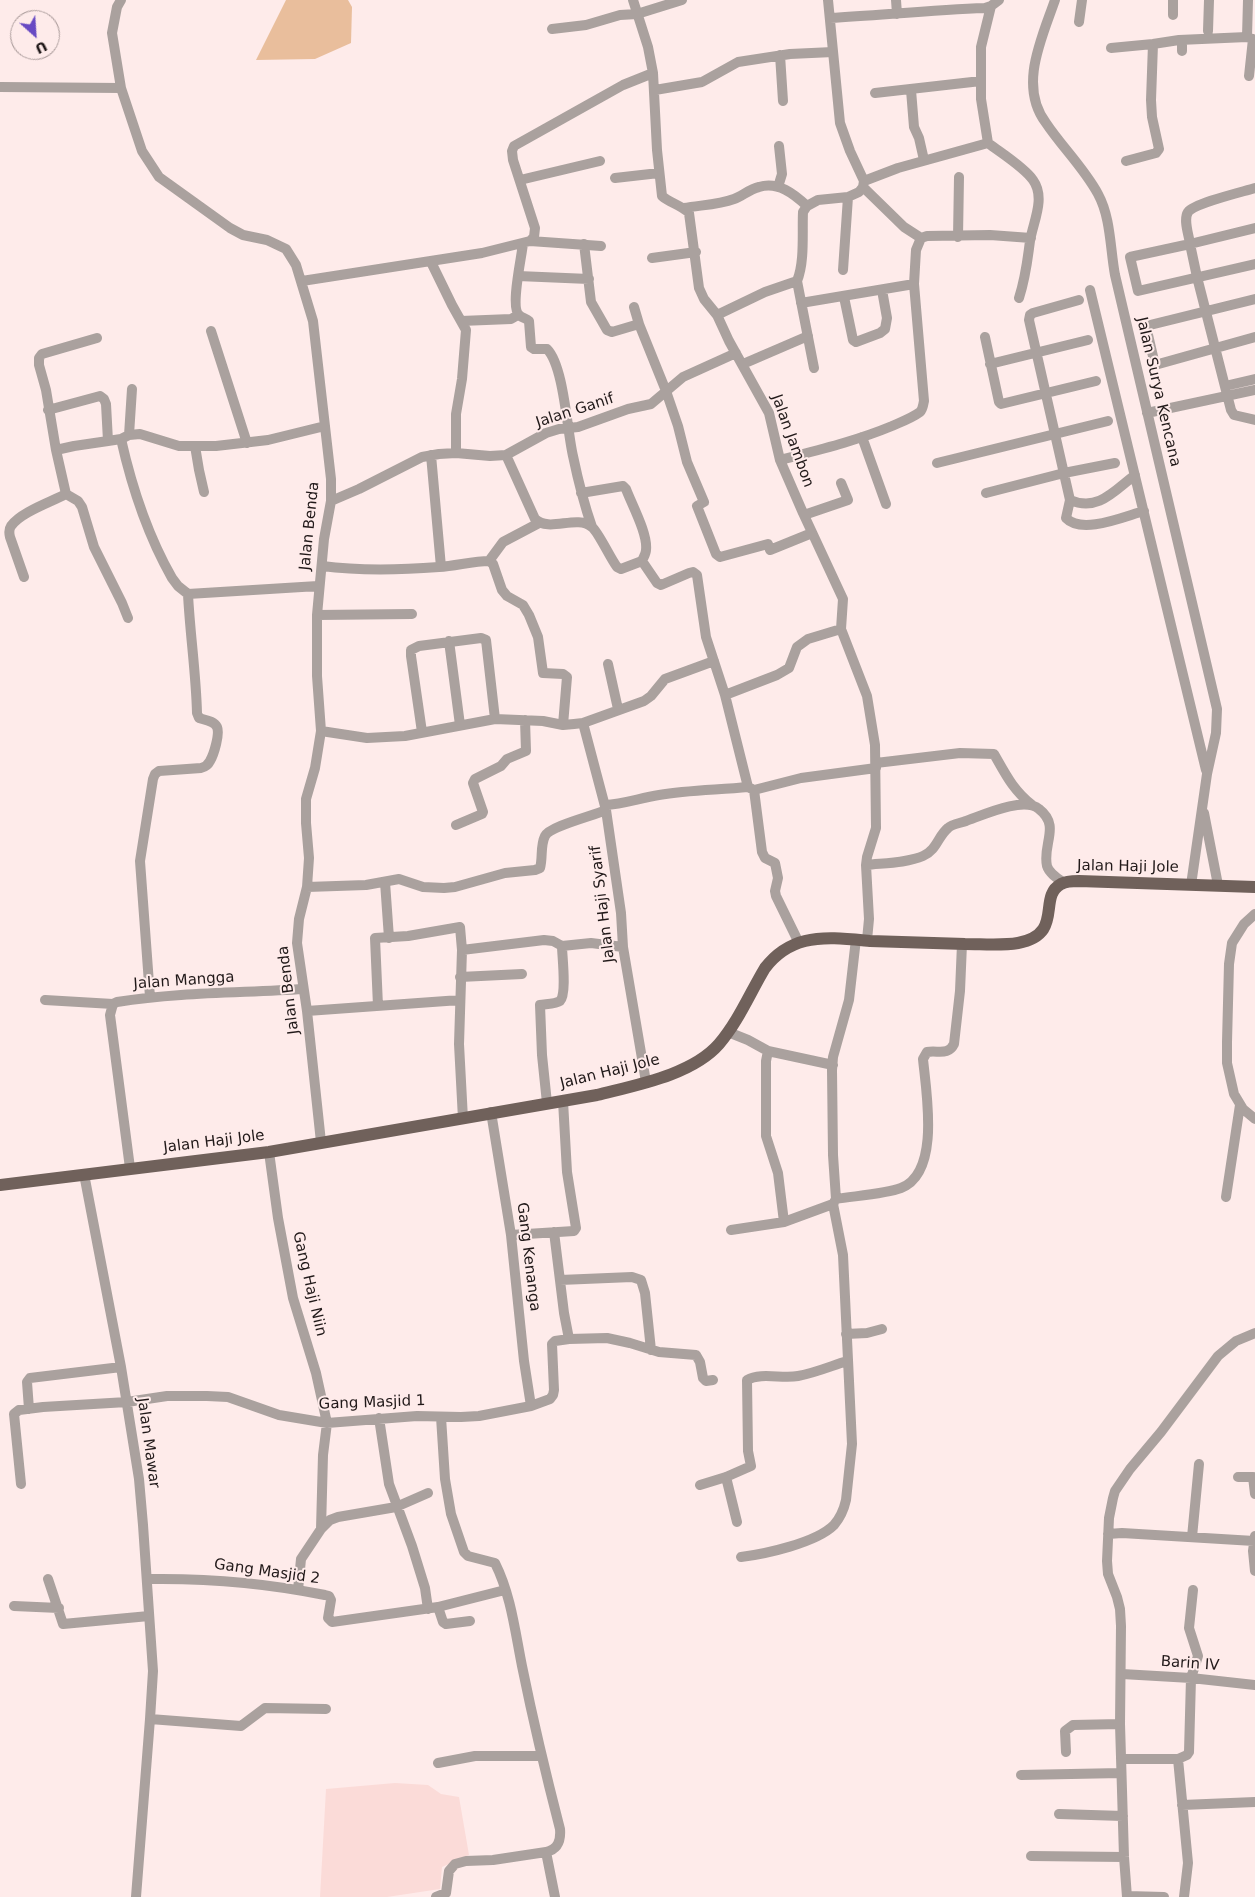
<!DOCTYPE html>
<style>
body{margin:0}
#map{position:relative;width:1255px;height:1897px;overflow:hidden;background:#feebea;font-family:"DejaVu Sans",sans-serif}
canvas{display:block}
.north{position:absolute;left:10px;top:10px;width:50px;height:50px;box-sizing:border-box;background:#feebea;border:1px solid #a69796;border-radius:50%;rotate:154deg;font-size:14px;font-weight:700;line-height:20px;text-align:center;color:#211919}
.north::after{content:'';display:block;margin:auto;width:18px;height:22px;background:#684ac3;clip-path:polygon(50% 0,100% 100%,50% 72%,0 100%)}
</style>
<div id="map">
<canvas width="1255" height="1897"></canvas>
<div class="north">U</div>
</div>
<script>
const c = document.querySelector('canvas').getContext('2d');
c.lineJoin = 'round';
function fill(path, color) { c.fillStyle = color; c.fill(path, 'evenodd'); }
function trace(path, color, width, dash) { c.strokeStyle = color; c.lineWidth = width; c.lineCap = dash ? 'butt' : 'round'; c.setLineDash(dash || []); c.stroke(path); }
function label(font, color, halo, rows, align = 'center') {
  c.font = font + ' "DejaVu Sans",sans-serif'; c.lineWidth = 4; c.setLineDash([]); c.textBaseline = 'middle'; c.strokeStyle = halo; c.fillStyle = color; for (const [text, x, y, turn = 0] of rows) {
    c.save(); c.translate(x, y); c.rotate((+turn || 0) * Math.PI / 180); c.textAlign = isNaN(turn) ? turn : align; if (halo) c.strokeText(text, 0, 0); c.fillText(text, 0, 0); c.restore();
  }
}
fill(new Path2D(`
 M395,1783L428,1785L441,1794L459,1797L469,1855L442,1867L440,1889L387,1897H320L326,1789Z`), '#fbdbd8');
fill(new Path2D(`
 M286,0H348L352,7L351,43L315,59L256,60Z`), '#e9be9c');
trace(new Path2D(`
 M121,0L117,7L112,33L121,88L142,151L159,177L230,228L243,235L267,240L286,249L296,265L313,321L331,479V501L324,539L317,615V676L321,731L315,768L306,799V823L309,858L307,887L299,919L297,943L307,1011L321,1142
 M633,0L648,47L653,73L657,150L662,196C670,203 681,205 689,213L699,288L704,299L717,315L729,341L769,413L780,460L803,513L843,599L841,629L867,696L875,745L876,828L867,857L866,865L869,919L867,940
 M896,0L897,14
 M1055,0C1042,38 1018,86 1046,123C1062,147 1084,168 1098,194C1111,218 1110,248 1115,275L1217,709L1216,733L1207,774L1191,885
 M1173,0V15
 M991,6L981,47V99L988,143C1001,153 1024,167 1033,180C1046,198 1033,222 1030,241C1027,263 1026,276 1019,298
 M830,18C882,15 933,10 985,8L991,6L999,0
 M1079,22L1082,0
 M552,29L586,25L620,15L637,14L682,0
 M1208,31L1209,0
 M1247,37L1248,0
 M1111,48L1153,44L1179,40L1247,37L1255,40
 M1182,51V40
 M780,55L783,101
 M1249,76L1253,39
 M0,87L121,88
 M655,90L702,82L738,62L790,54L833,52
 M911,90L914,127L919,138L924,160
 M875,93L981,81
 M1126,161L1156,153L1159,149L1152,117L1151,100L1153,44
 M615,178L659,173
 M520,180L600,161
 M864,181L898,168L988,143
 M778,187L782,174L779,146
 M863,187L904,227L921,238
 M1255,188C1242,192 1195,203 1188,212C1183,220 1189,235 1190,244L1255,228
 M684,208C700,205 718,205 734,199C742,196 750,189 759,187C778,181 794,194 807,206
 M958,237L959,177
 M530,241L601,246
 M523,243C522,256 510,307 519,315C522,318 526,318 529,321L531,347L534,349H547C564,366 567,431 573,456C578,480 584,504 592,527
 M584,244L591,302L607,330L612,332L639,324L666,391L678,426L687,462L704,502L697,506L716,554L720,557L768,544L770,550L812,533
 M652,258L696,252
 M431,262L452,305L466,330L462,379L456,414V453
 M1255,264L1138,291L1130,257L1190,244L1197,277L1231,410L1234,415L1255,420
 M843,270L848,197
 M518,276L589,279
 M302,281L482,253L530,241L534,237L535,228L513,160L512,151L514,146L623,85L653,73
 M797,281L814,368
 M1090,290L1206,770
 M844,297L853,340L856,342L880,333L885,329L887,318L882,290
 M1255,299L1146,326L1155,365L1255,337
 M1079,300L1033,313L1030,315L1029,320L1070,500L1066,518C1082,535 1125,516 1144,511
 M801,303L914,284
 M634,307L639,324
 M717,315L765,292L797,281C805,262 802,232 803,212L807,206L818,200L848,197L859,192L863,187L864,181L850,151L840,123L828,0
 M461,321L511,319L518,315
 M211,331L247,443
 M985,337L999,402L1001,404L1096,381
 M97,338L42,354L39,358V365L46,390L56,450L74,446L108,441L121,439L129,435L140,434L179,446H216L268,440L325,426
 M743,364L808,336
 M990,364L1088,340
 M1225,386L1255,379
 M48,410L100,396L104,399L106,404L108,441
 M1147,413L1255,390
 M129,435L132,389
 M862,437L886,504
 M121,439C132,488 147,534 172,578L178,586L188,594L318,586
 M195,446L199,470L204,492
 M56,450L66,494L78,501L82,507L94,547L122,603L128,618
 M431,455L441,567
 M506,455L535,519C550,533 576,514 592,527C599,533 610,558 617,567L621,569L642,561L657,583L661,585L689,573L693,572L697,575L706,637L725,695L748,787
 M780,460C818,450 856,441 892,426C901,422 912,418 920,412C923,409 923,405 924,401L914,284L916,250L921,238L927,236L990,235L1031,238
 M937,463L1108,421
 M581,493L623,486L626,489C632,505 648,534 646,550C646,554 643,558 642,561
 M986,493L1064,473L1115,463
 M1070,500C1098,512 1114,491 1135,475
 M331,501L359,489L422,457L439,454L456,453L490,456L506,455L546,433L559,429L578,427L628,409L651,404L683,377L736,353
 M804,515L848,500L841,483
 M489,561L503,542L539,523
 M322,566C360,571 400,570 439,567C456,566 473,561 489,561L493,564L502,590L507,596L523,605L529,615L538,637L543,673L563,674L567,677L563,725
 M24,577L10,537C9,533 9,529 11,526C21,512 51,502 66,494
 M317,615L412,614
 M449,641L460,725
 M608,664L618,709
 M725,695L777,675L789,668L797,647L808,639L841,629
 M583,723L606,810L621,913L623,947L646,1082
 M321,731L367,738L405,736L495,719L543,721L563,725L574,724L583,723L644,701L651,696L665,679L714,661
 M422,732L411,656V650L419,646L481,638L486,640L495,719
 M876,763L960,753L994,754C1006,775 1013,790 1032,805
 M754,790L762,852L765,858L775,863L778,878L775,891L776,896L799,943
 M605,805C623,804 640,798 659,795C688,790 718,790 748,787L754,790L801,778L876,768
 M1204,813L1218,885
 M456,825L482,814L483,812L473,783L475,779L501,766L507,759L526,751L525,720
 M866,865C884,863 907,863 923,856C937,850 938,836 948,828C952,824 961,823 966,821C983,815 1024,796 1039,809C1061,826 1042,844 1047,866C1049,873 1057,878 1063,882
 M385,882L389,938
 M307,887L366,885L399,879L423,887L444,888L455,887L505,873L535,870L540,868C543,858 540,846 545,836C550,826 593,816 606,810
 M1255,914L1244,924L1232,943L1229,964L1227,1042V1063L1234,1094L1243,1109L1255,1119
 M462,950L544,940L553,941L562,946L591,943L623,947
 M460,977L522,974
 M150,997L140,861L153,779L155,774L159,771L201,768C205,767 208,765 210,761C214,754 220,734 217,727C214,721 205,720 199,718L197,713C196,673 190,634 188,594
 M45,1000L113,1004
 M378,1006L375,938L408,936L460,927L462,950L459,1044L463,1119
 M307,1011L460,1000
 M728,1032L748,1040L768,1051L833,1065
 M768,1051L766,1061V1136L778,1173L784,1222L833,1204
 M547,1103L542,1055L540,1005C545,1004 556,1004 560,1001C567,994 562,956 562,946
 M491,1112L511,1235L524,1361L531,1406
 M269,1152L278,1218L293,1298L316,1373L327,1423L323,1455L321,1529L301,1559L298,1590
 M130,1168L110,1015L113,1004L117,1002C179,992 241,993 303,989
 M84,1174L121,1367L139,1479L143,1525L153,1671L150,1719L136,1897
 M1226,1197L1240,1105
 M836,1199C854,1196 885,1194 901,1188C941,1173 926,1091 923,1059L927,1052C938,1050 948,1056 954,1044L960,991L962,944
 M731,1230L784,1222
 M554,1232L564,1313L569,1339
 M511,1235L574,1231L576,1228L567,1172L563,1101
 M560,1280L632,1277L641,1280L645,1293L651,1350
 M846,1334L867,1333L882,1329
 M29,1409L27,1382L30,1378L121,1367
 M441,1417L445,1479L451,1514L464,1552L468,1556L495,1563C511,1595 515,1631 522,1666C533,1720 546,1775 560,1829C561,1841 558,1849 546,1852L555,1897
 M379,1418L389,1484L412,1546L425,1588L428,1609
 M726,1477L737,1522
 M1238,1477H1253L1255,1494
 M21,1484L14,1414L19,1410L43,1407L127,1402L167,1396H207L228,1397L279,1415L327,1423L417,1416L461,1417L479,1416L531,1406L550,1399L553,1395L554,1390L552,1344L555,1341L569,1339L607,1338L630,1343L659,1352L696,1355L700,1362L703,1378L706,1381L713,1380
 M700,1485L726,1477L751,1466L748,1451L747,1380C761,1372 782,1379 798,1376C815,1373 831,1366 847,1361
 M321,1529L330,1520L338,1517L396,1507L428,1493
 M1108,1534L1122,1533L1254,1541
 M1255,1536L1253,1551L1255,1571
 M1192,1537L1199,1464
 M741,1557C765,1554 816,1543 834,1525C840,1518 844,1509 846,1500L852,1444L843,1255L833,1204L836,1199L833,1155L832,1070L833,1057L849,1000L856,939
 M48,1579L63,1624L149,1616
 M147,1579C207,1578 266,1583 325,1595L329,1596L331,1600L328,1618L332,1622L438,1607L505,1590
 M14,1606L59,1608
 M438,1607L443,1622L446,1624L470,1621
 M1122,1674L1191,1678L1255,1685
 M150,1719L241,1726L265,1708L326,1709
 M1066,1752L1065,1731L1073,1725L1120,1724
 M1121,1759H1178L1187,1755L1189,1752L1191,1678L1198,1656L1189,1628L1193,1590
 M1178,1759L1188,1863L1184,1897
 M438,1763L475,1756H542
 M1021,1775L1121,1773
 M1182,1805L1255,1802
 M1059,1814L1123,1816
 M1031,1856L1124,1857
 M1127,1896L1164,1897
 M436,1897L446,1893L449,1871L455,1864L466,1861L493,1860L546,1852
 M1127,1897L1124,1857L1120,1724L1121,1626L1120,1609L1117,1597L1108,1574L1107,1561L1109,1518L1113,1498L1115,1491L1130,1469L1161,1432L1218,1356L1236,1341L1255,1333`), '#aaa19e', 10);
trace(new Path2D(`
 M0,1185L269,1152L597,1095C636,1085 692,1075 719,1044C738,1022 750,993 765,968C775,955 789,945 805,941C825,936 849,939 870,941C901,942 933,943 965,944C982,944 1001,946 1018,943C1065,934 1037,897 1061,884C1066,881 1073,881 1079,881L1255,887`), '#70615b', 12);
label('15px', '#211919', '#feebea', [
 ["Jalan Surya Kencana",1158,392,77],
 ["Jalan Ganif",575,411,-18],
 ["Jalan Jambon",792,441,70],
 ["Jalan Benda",310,526,-84],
 ["Jalan Haji Jole",1128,867,1],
 ["Jalan Haji Syarif",603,904,-97],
 ["Jalan Mangga",184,981,-4],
 ["Jalan Benda",289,990,-97],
 ["Jalan Haji Jole",610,1072,-14],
 ["Jalan Haji Jole",214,1142,-7],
 ["Gang Kenanga",528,1257,83],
 ["Gang Haji Niin",309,1284,77],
 ["Gang Masjid 1",372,1403,-2],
 ["Jalan Mawar",148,1443,82],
 ["Gang Masjid 2",267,1572,8],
 ["Barin IV",1190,1664,4]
]);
</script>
